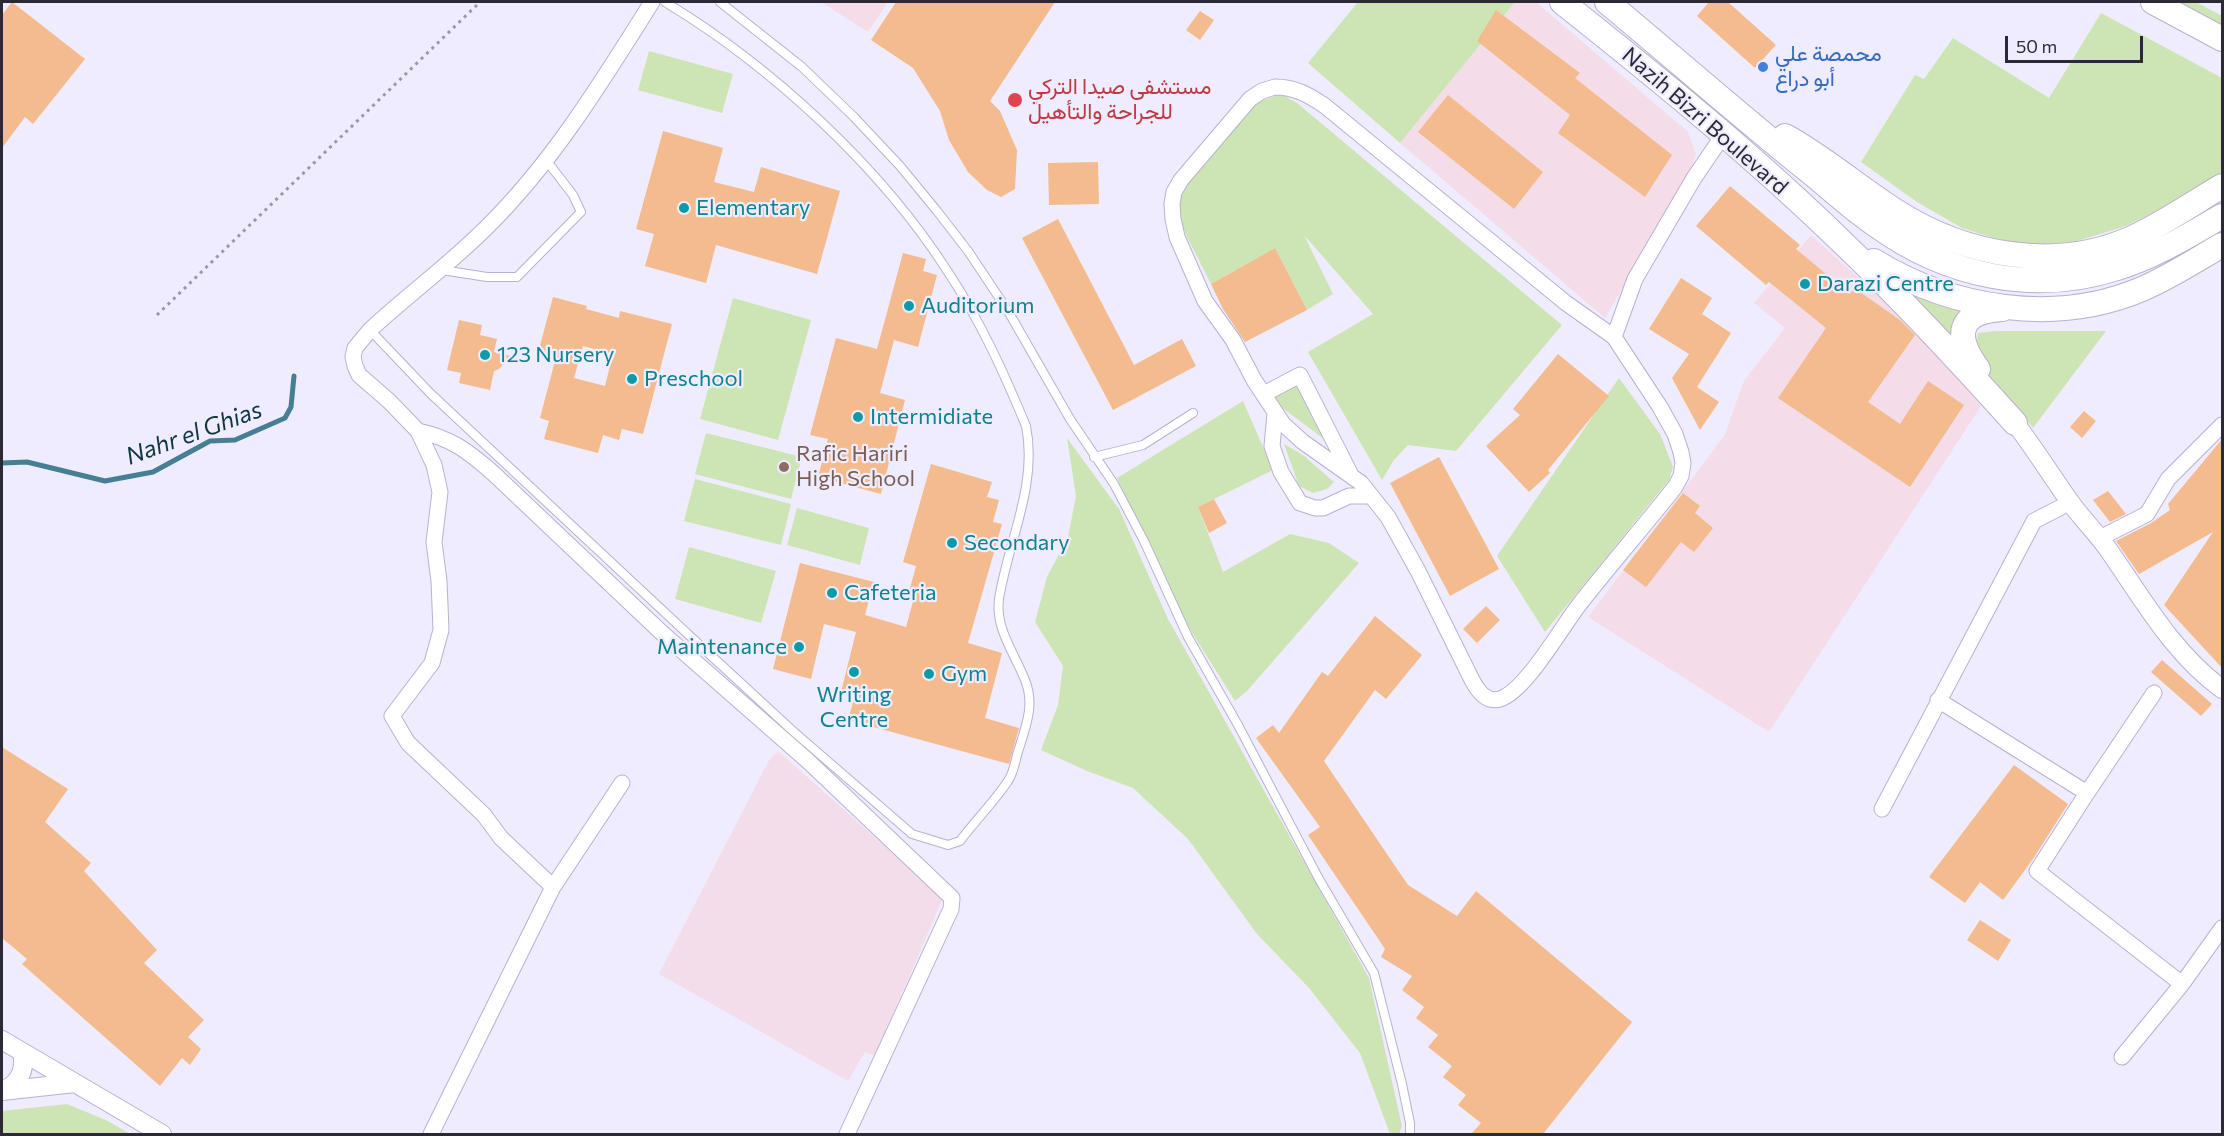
<!DOCTYPE html>
<meta charset="utf-8">
<style>
body{margin:0}
#map{position:relative;width:2224px;height:1136px;overflow:hidden;background:#efecff;font-family:Commissioner,sans-serif}
canvas{display:block}
.frame{position:absolute;inset:0;border:3px solid #2b2935;pointer-events:none}
.scale{position:absolute;left:2005px;top:36px;width:138px;height:27px;box-sizing:border-box;border:3px solid #2b2935;border-top:0;padding-left:8px;font-size:18px;line-height:21px;white-space:nowrap;color:#2b2935;-webkit-text-stroke:4px #efecff;paint-order:stroke}
</style>
<div id="map">
<canvas width="2224" height="1136"></canvas>
<div class="frame"></div>
<div class="scale">50 m</div>
</div>
<script>
const c = document.querySelector('canvas').getContext('2d');
c.lineJoin = 'round';
function fill(path, color) { c.fillStyle = color; c.fill(path, 'evenodd'); }
function trace(path, color, width, dash) { c.strokeStyle = color; c.lineWidth = width; c.lineCap = dash ? 'butt' : 'round'; c.setLineDash(dash || []); c.stroke(path); }
function label(font, color, halo, rows, align = 'center') {
  c.font = font + ' Commissioner,Vazirmatn,sans-serif'; c.lineWidth = 4.5; c.setLineDash([]); c.textBaseline = 'middle'; c.strokeStyle = halo; c.fillStyle = color; for (const [text, x, y, turn = 0] of rows) {
    c.save(); c.translate(x, y); c.rotate((+turn || 0) * Math.PI / 180); c.textAlign = isNaN(turn) ? turn : align; if (halo) c.strokeText(text, 0, 0); c.fillText(text, 0, 0); c.restore();
  }
}
fill(new Path2D(`
 M821,2H888L868,32Z
 M1515,2H1536L1688,132L1696,154L1689,175L1605,318L1400,143Z
 M1811,235L1930,342L1981,406L1769,732L1588,617L1724,436L1744,381L1785,328L1754,303Z`), '#f4dde9');
fill(new Path2D(`
 M778,751L943,898L875,1056L865,1052L848,1081L659,974L768,762Z`), '#f3ddeb');
fill(new Path2D(`
 M1358,2H1515L1400,143L1308,63Z
 M2174,2H2196L2222,16V28Z
 M2101,13L2222,78V179L2126,226L2064,245L2013,244L1962,228L1917,202L1861,162L1915,75L1924,79L1953,38L2049,98Z
 M649,51L733,74L722,113L638,90Z
 M1281,94L1297,103L1562,325L1456,451L1408,445L1394,460L1382,480L1308,352L1373,314L1304,235L1333,294L1307,310L1275,248L1211,284L1180,223L1178,203L1184,185L1255,103Z
 M1912,290L1963,309L1955,317L1951,337L1908,294Z
 M733,298L811,320L778,440L700,419Z
 M1995,331H2106L2033,428L1987,373L1975,352L1978,333Z
 M1619,378L1660,434L1673,467L1669,480L1545,632L1497,556Z
 M1295,386H1299L1329,443L1276,403L1275,395Z
 M1243,401L1273,470L1198,507L1223,572L1290,534L1329,543L1359,563L1247,691L1235,701L1186,623L1117,478Z
 M706,433L802,457L791,499L695,474Z
 M1067,438L1119,509L1168,619L1369,978L1402,1126L1399,1134H1390L1360,1053L1309,988L1257,934L1188,839L1133,788L1087,771L1041,750L1058,705L1063,666L1035,622L1047,577L1068,537L1076,496Z
 M1284,444L1303,455L1334,482L1327,489L1313,493L1299,486Z
 M695,479L791,504L781,545L684,521Z
 M797,508L869,528L860,565L787,545Z
 M689,547L776,571L761,623L675,599Z
 M67,1104L108,1121L130,1134H2V1111Z`), '#cde5b4');
trace(new Path2D(`
 M2,463L27,462L105,481L153,472L210,441L235,440L285,418L291,407L294,376`), '#467e94', 5);
fill(new Path2D(`
 M12,2L85,59L33,124L25,117L2,148V15Z
 M896,2H1055L990,101L1000,111L1017,150L1015,189L1001,197L987,190L968,172L949,140L940,111L913,68L871,40Z
 M1709,2H1728L1776,45L1755,68L1697,16Z
 M1496,10L1580,73L1575,78L1672,155L1645,197L1558,133L1570,115L1477,41Z
 M1200,11L1214,20L1200,40L1186,30Z
 M1448,95L1543,172L1514,209L1418,132Z
 M663,131L723,148L714,182L754,192L761,167L840,191L817,274L716,245L706,283L645,266L654,234L636,229Z
 M1098,162L1099,204L1049,205L1048,163Z
 M1730,186L1800,245L1796,249L1850,294L1854,288L1900,320L1915,335L1868,402L1900,424L1928,381L1964,405L1910,487L1778,398L1826,328L1769,282L1766,285L1696,226Z
 M1058,219L1134,365L1182,339L1196,366L1113,410L1022,238Z
 M1275,248L1307,310L1245,342L1223,309L1211,284Z
 M903,253L926,259L923,271L937,275L918,347L894,340L880,393L905,400L881,494L818,477L828,439L810,435L836,338L877,349Z
 M1681,278L1712,298L1702,314L1731,333L1697,387L1719,402L1700,430L1672,378L1689,354L1649,329Z
 M553,297L587,306L586,309L619,318L620,311L672,324L643,434L622,429L619,440L603,435L598,453L544,439L549,421L540,418L556,357L538,353ZM583,346L613,354L605,386L574,378Z
 M459,320L482,325L480,335L497,339L494,352L511,356L499,369L494,371L490,390L459,383L461,373L447,370Z
 M1558,354L1609,396L1548,470L1550,473L1529,492L1486,446L1520,415L1513,409Z
 M2084,411L2096,421L2082,438L2070,427Z
 M2223,438V669L2164,605L2213,532L2139,574L2116,541L2151,523L2170,510L2168,504Z
 M1439,457L1499,569L1450,596L1390,483Z
 M931,464L992,482L987,497L999,500L993,522L1002,524L968,643L1002,653L985,718L1019,728L1009,764L848,720L855,695L841,692L856,632L824,624L811,679L773,669L800,563L874,582L865,615L906,627L915,594L909,592L916,566L903,562Z
 M2108,491L2126,514L2110,522L2093,500Z
 M1683,493L1700,506L1695,513L1713,528L1694,552L1681,542L1646,587L1623,570Z
 M1214,499L1227,523L1209,533L1198,507Z
 M1486,606L1500,620L1477,643L1463,629Z
 M1375,616L1422,655L1386,699L1375,690L1324,761L1408,885L1457,916L1476,891L1632,1022L1543,1134H1471L1481,1123L1458,1105L1466,1095L1443,1077L1452,1066L1428,1047L1438,1035L1416,1018L1424,1007L1402,990L1412,976L1381,957L1385,949L1308,835L1320,827L1256,738L1273,725L1279,733L1322,672L1328,676Z
 M2162,660L2212,704L2201,716L2151,672Z
 M2,747L68,789L45,822L91,863L84,871L157,950L144,963L204,1020L188,1037L201,1049L190,1065L182,1058L160,1086L22,964L27,959L2,938Z
 M2014,765L2068,804L2033,859L2003,900L1980,882L1965,903L1929,877Z
 M1980,920L2011,940L1998,961L1967,940Z`), '#f3bb8e');
const service = new Path2D(`
 M720,2L802,67L854,117L900,166L937,211L968,251L1008,311L1070,419L1114,484L1144,541L1188,637L1238,725L1319,879L1374,973L1402,1084L1410,1123V1134
 M442,270L487,277H517L581,212L573,195L546,160
 M370,330L431,394L706,651L794,732L912,834L948,845L960,841C975,821 994,802 1008,781C1013,774 1015,763 1017,755C1024,731 1036,706 1025,680C1015,654 995,629 999,599C1008,542 1038,485 1026,426C1004,373 980,320 948,272C881,167 771,66 665,2
 M1094,457L1143,445L1193,413`);
const minor = new Path2D(`
 M1275,87C1295,87 1309,95 1325,106L1566,303L1614,337L1660,407L1675,434L1681,452L1683,463L1681,476L1675,487C1645,525 1612,563 1582,601C1563,624 1527,690 1500,699C1486,703 1478,691 1472,680L1418,571L1388,517L1361,483L1303,442L1283,424L1254,380L1233,340L1205,301L1177,237L1173,219L1172,204L1174,192L1181,180L1250,99L1262,91Z
 M1614,337L1635,279L1694,178L1724,134
 M1264,394L1300,375L1350,473
 M1275,414L1272,446L1281,472L1300,503L1315,508H1323L1349,496H1371
 M418,431C451,438 468,451 493,473L662,633L808,761L952,898L951,909L847,1134
 M2100,538L2147,514L2168,479L2222,425
 M1938,700L2087,793L2037,871L2182,984L2122,1057
 M2087,793L2154,693
 M1882,809L2034,521L2071,502
 M553,887L622,783
 M2182,984L2222,928
 M431,1134L553,887L501,838L484,815L408,743L392,716L432,663L441,630L439,581L434,542L440,492L434,465L418,431L389,401L359,375L355,366L353,357L355,348L370,330C408,295 450,264 487,227C553,162 603,80 652,2`);
const tertiary = new Path2D(`
 M2015,423C2034,448 2051,475 2070,502C2082,519 2098,534 2110,552C2144,601 2173,653 2222,689
 M2,1040L162,1134
 M2,1091L75,1083
 M2,1091C19,1084 26,1070 22,1053`);
const trunk = new Path2D(`
 M1562,2C1659,79 1756,158 1845,245C1904,301 1960,362 2015,423
 M1607,2C1673,57 1738,114 1805,168C1829,187 1851,208 1876,225C1946,276 2034,295 2117,268C2154,257 2189,235 2222,216
 M2153,2L2222,39
 M1785,136C1825,158 1859,188 1897,212C1966,256 2056,272 2132,238C2163,224 2193,203 2222,186
 M1874,261C1952,309 2055,326 2142,289C2170,277 2196,260 2222,245
 M1978,369C1954,336 1957,312 2002,309`);
trace(service, '#b7b1d0', 10);
trace(minor, '#b7b1d0', 17);
trace(tertiary, '#b7b1d0', 20);
trace(trunk, '#b7b1d0', 26);
trace(new Path2D(`
 M157,315L480,2`), '#9a97a7', 3, [3, 4.5]);
trace(service, '#fff', 8);
trace(minor, '#fff', 15);
trace(tertiary, '#fff', 18);
trace(trunk, '#fff', 24);
for (const [x, y, r, color] of [
 [1763,67,6,"#3f7fe0"],
 [1015,100,8,"#e0444e"],
 [684,208,6,"#0f9aa8"],
 [1805,284,6,"#0f9aa8"],
 [909,306,6,"#0f9aa8"],
 [485,355,6,"#0f9aa8"],
 [632,379,6,"#0f9aa8"],
 [858,417,6,"#0f9aa8"],
 [784,467,6,"#8d6e63"],
 [952,543,6,"#0f9aa8"],
 [832,593,6,"#0f9aa8"],
 [799,647,6,"#0f9aa8"],
 [854,672,6,"#0f9aa8"],
 [929,674,6,"#0f9aa8"]
]) { const dot = new Path2D(); dot.arc(x, y, r, 0, 2 * Math.PI); c.fillStyle = color; c.fill(dot); trace(dot, '#efecff', 2); }
label('22px', '#366cbe', '#efecff', [
 ["محمصة علي",1775,54],
 ["أبو دراع",1775,79]
], 'left');
label('22px', '#be3a42', '#efecff', [
 ["مستشفى صيدا التركي",1028,87],
 ["للجراحة والتأهيل",1028,112]
], 'left');
label('22px', '#2b2935', '#efecff', [
 ["Nazih Bizri Boulevard",1705,121,41]
]);
label('22px', '#0d838f', '#efecff', [
 ["Elementary",696,208],
 ["Darazi Centre",1817,284],
 ["Auditorium",921,306],
 ["123 Nursery",497,355],
 ["Preschool",644,379],
 ["Intermidiate",870,417],
 ["Secondary",964,543],
 ["Cafeteria",844,593],
 ["Maintenance",787,647,"right"],
 ["Gym",941,674],
 ["Writing",854,695,"center"],
 ["Centre",854,720,"center"]
], 'left');
label('22px', '#785e54', '#efecff', [
 ["Rafic Hariri",796,454],
 ["High School",796,479]
], 'left');
label('italic 24px', '#0f3641', '#efecff', [
 ["Nahr el Ghias",194,433,-20]
]);
</script>
